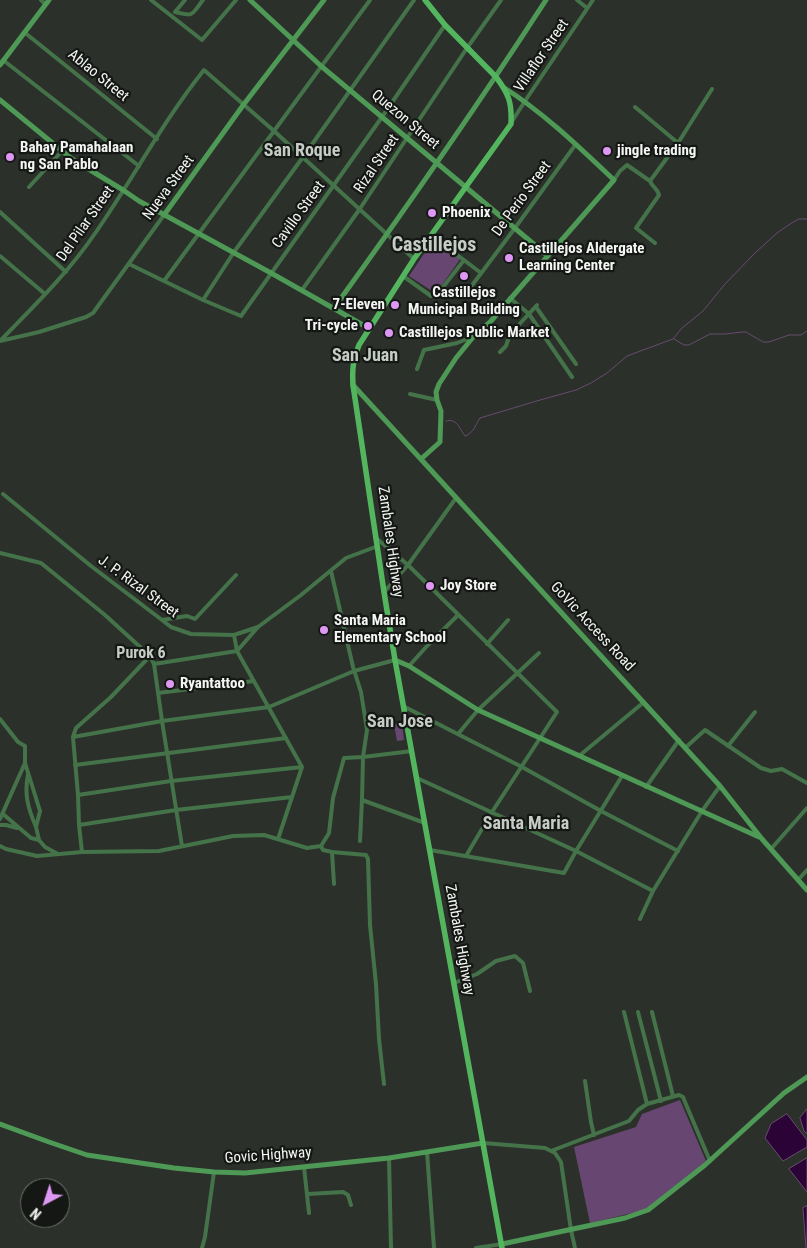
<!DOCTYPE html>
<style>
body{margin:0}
#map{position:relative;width:807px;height:1248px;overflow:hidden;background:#2b302b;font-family:"Roboto Condensed",sans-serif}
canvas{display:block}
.north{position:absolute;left:20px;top:1178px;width:50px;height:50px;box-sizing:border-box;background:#151715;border:1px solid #6e706e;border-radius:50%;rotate:220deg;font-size:14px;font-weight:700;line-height:20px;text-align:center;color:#f3f6f3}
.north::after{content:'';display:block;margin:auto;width:18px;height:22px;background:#de98f3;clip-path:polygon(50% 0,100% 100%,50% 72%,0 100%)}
</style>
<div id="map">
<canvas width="807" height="1248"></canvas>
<div class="north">N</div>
</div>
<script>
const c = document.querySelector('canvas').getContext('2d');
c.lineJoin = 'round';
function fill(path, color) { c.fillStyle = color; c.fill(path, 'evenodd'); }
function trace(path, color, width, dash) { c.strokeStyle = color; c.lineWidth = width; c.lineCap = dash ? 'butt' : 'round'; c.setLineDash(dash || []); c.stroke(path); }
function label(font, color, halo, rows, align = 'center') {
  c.font = font + ' "Roboto Condensed",sans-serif'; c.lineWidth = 4.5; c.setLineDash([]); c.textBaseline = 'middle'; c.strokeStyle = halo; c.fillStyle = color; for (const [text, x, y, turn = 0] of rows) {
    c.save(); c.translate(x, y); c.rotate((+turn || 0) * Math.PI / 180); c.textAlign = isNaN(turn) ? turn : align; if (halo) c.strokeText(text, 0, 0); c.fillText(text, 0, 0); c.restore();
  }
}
fill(new Path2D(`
 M434,239L461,258L439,289L432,291L409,276Z
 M402,723L404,740L397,741L394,724Z
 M680,1100L706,1161L645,1210L590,1223L574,1147L636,1127L642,1114Z`), '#674771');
const water = new Path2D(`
 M807,1109V1134L804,1131L800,1118Z
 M787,1114L807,1140V1147L783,1161L765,1138L771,1124Z
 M807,1158V1192L789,1169Z
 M807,1206V1248H806L803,1208Z`);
fill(water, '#2c0337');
trace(water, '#684c6f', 1);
trace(new Path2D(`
 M674,339L684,345H689L710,334H725L742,332H746L763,342H769L789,335H801L807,331
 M446,421C457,418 459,428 465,436C474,433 475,425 480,418L540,400L576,390L591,383L607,373L627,356L673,339L682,328L703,311L725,284L755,253L777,233L793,222L799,219H807`), '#684c6f', 1);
trace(new Path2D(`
 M41,0L45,4
 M151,0L202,40L236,0
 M577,0L587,8
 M175,12C195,17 191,15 203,0
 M175,12L185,0
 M24,32L157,139
 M3,60L139,166
 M635,107L678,143
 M511,123L525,101L593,0
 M614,180L620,171L627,165L650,181
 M29,187L62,151
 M0,212L66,272
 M431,235L481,273
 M655,243L636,228L659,195C658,189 652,187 650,181L678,143L712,89
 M0,256L45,294
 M129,264L203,300L241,316L382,117L445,25
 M403,276L431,296L440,291L464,260
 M164,281L370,0
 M302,290L359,210L467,48L501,0
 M440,291L450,292L464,296L515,228L576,144
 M510,298L529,314L572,377
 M203,300L234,252L303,157L414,0
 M536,307L576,364
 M0,341C34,306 69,272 96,232C133,179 163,121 204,70L274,131L414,259
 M0,341L39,332L86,317L93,313L164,215
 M500,352L506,346L509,337L514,330L537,305
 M417,369L424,350L457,343L472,337
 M410,394L437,400
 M3,494L91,566L162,620L171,627L191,634L234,635L258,627L301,595L346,558L378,546
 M376,538L408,565L557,712L492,812L466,856
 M0,553L41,563L105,615L150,656L154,664L162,721L182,846
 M331,571L353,667L361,692L367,730L363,757L362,800L360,841
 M384,592L408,565L456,498
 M162,620L187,616L195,619L236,575
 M344,623L388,616
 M234,635L237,651
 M487,644L508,620
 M237,651L258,627
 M154,664L237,651L302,767L278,839
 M409,666L427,646L458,615
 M158,693L254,681
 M405,707L522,767L601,811L678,851
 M0,719L18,742L25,746V763L40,811L36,827L39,840L45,847L58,854
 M458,734L478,710L539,653
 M73,737L162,721L269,707L354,671L395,660
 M728,746L755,712
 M685,748L705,730L761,768L771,771L782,769L807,783
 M579,756L644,702
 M75,765L286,738
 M28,774C24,795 28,808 36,827
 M417,778L576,851L653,891
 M646,787L679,740
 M78,795L171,781L302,767
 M362,800L425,823
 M3,814L31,838L39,840
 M0,819L25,763
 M0,825H6L17,828
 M79,825L176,810L292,797
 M0,846L6,849L37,856L82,852L159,851L233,836L264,835L307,848L321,846L329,833L333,798L344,758L363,757L412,751
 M321,846L323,850L332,852L366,855L368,859L370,925L376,984L379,1039L384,1084
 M771,849L807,808
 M430,850L564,873L576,851L622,776
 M82,852L79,825L78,795L73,737L76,728L111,697L150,656
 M332,852L334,884
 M798,880L807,870
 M640,919L653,891L702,811L720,786
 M454,983L477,974L496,961L515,956L523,963L530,991
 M624,1012L647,1104
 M638,1012L661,1101
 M652,1012L673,1096
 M585,1081L591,1122L594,1135
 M483,1143L545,1148L555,1153L561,1162L571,1230L575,1248
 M551,1151L629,1121L638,1110L647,1104L679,1095L683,1097L685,1102L710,1161
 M427,1152L434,1248
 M389,1158L391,1248
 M304,1167L309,1213
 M308,1194L343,1192L348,1195L351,1205
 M202,1248L205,1237L214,1172
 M476,1248L502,1244`), '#457349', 4);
trace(new Path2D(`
 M250,0L321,66L548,256
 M0,65L49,0
 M0,100L72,159L123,190L139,201L271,273L370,329
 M164,215L244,104L324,0
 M334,308C407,207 478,105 546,0
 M353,385L720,786L762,839L807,890
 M421,459L440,442L441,411L437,400L436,392L439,384L456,358L474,336L491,321L614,180C579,147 544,113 503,87
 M395,660L409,666L478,710L759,837
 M0,1124L49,1142L87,1155L174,1168L214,1172L245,1173L389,1158L483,1143
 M502,1244L625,1218L648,1210L705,1165L784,1093L807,1077`), '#4e9955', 5);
trace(new Path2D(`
 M425,0L445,25L496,77C509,94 512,103 511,124L414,259L359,345C353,361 352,368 353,385L384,592L395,660L502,1248`), '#53b65e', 5.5);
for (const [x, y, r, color] of [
 [607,151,5,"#de98f3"],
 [10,157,5,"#de98f3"],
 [432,213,5,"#de98f3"],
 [509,258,5,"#de98f3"],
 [464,276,5,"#de98f3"],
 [395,305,5,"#de98f3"],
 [368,326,5,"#de98f3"],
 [389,333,5,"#de98f3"],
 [430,586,5,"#de98f3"],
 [324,630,5,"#de98f3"],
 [170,684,5,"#de98f3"]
]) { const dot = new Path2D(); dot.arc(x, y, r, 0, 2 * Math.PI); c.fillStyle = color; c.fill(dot); trace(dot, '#151715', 2); }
label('15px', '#f3f6f3', '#151715', [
 ["Villaflor Street",542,56,-56],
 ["Ablao Street",98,76,39],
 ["Quezon Street",405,120,40],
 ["Rizal Street",377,164,-56],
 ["Nueva Street",169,188,-54],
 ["De Perio Street",522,199,-54],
 ["Cavillo Street",299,215,-54],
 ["Del Pilar Street",86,224,-55],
 ["Zambales Highway",390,542,82],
 ["J. P. Rizal Street",138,587,36],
 ["GoVic Access Road",592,627,47],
 ["Zambales Highway",459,940,80],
 ["Govic Highway",268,1156,-4]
]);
label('bold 15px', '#f3f6f3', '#151715', [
 ["Bahay Pamahalaan",20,148],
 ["ng San Pablo",20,165],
 ["jingle trading",617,151],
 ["Phoenix",442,213],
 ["Castillejos Aldergate",519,249],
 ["Learning Center",519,266],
 ["Castillejos",464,293,"center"],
 ["Municipal Building",464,310,"center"],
 ["7-Eleven",385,305,"right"],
 ["Tri-cycle",358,326,"right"],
 ["Castillejos Public Market",399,333],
 ["Joy Store",440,586],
 ["Santa Maria",334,621],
 ["Elementary School",334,638],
 ["Ryantattoo",180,684]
], 'left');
label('bold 16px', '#c6cdc6', '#151715', [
 ["Purok 6",141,654]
]);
label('bold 18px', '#c6cdc6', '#151715', [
 ["San Roque",302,151],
 ["San Juan",365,356],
 ["San Jose",400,722],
 ["Santa Maria",526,824]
]);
label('bold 20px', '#c6cdc6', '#151715', [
 ["Castillejos",434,246]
]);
</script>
